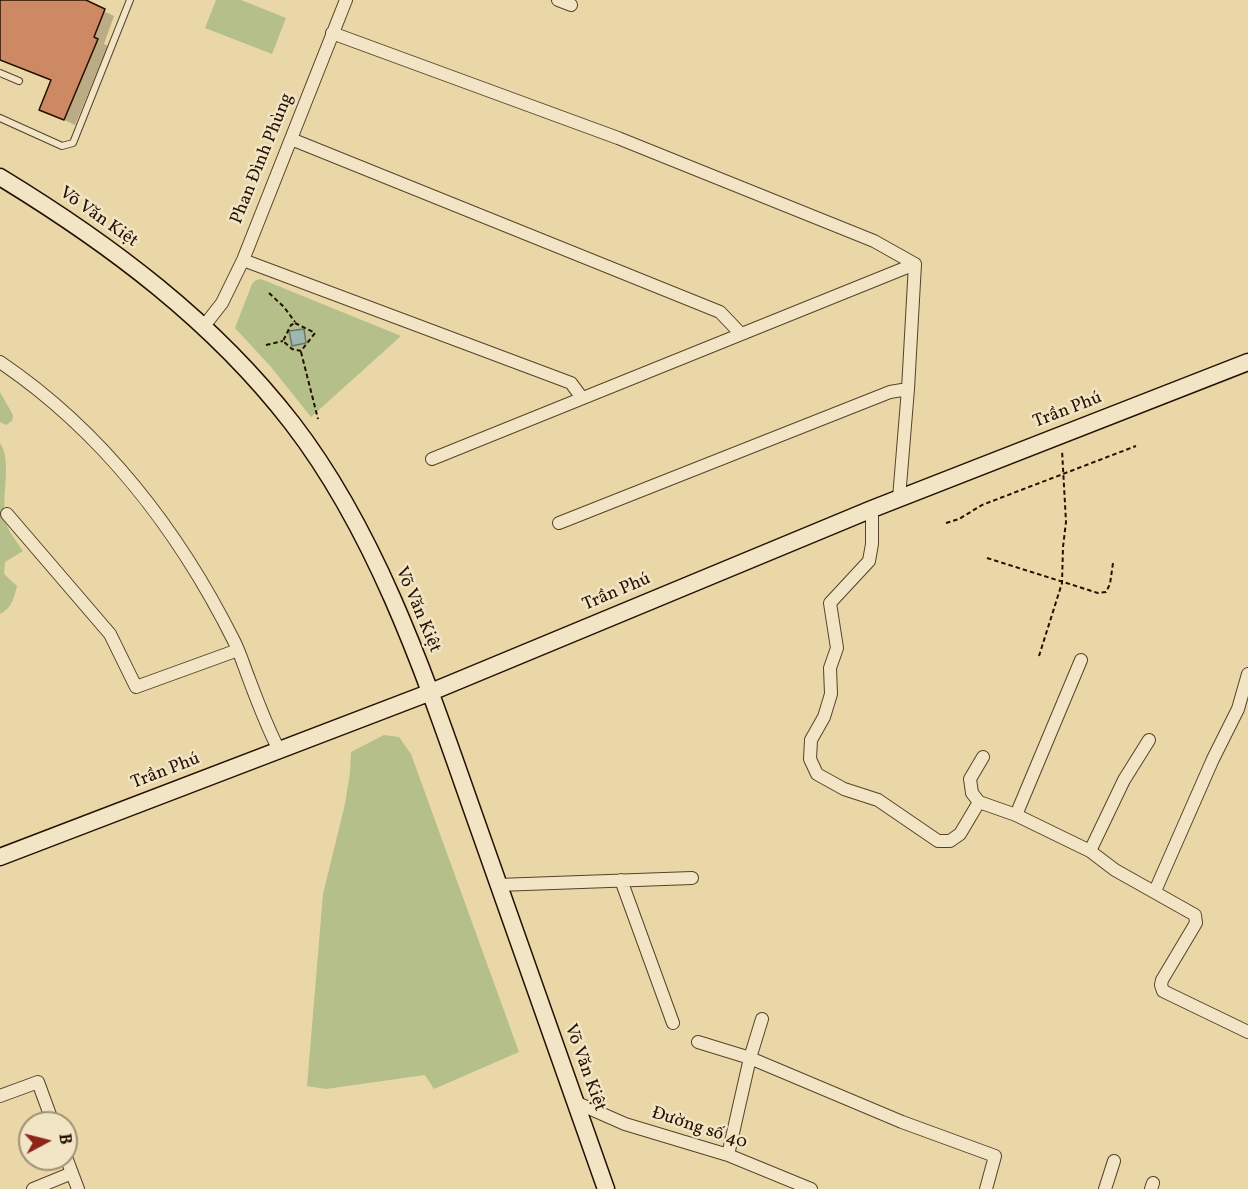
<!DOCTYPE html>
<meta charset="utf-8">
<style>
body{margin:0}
#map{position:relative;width:1248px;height:1189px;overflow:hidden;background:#ead7a7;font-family:Vollkorn,serif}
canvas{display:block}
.north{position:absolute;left:18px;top:1111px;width:60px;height:60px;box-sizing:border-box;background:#f1e5c6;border:2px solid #9f9077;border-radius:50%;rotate:83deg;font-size:16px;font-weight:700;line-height:24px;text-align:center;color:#251000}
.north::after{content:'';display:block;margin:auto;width:21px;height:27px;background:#8f2418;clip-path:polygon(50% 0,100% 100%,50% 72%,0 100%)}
</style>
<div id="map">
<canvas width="1248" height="1189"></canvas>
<div class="north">B</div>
</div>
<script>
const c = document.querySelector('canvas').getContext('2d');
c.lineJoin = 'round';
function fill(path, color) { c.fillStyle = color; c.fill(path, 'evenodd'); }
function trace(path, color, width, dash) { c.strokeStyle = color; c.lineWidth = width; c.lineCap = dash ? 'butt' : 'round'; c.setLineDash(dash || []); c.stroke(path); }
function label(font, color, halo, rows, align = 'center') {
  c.font = font + ' Vollkorn,serif'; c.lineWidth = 5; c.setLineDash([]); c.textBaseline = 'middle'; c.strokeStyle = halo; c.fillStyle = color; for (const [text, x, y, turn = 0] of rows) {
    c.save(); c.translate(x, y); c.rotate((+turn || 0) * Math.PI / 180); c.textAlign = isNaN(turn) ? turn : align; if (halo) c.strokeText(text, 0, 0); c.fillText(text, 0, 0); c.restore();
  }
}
fill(new Path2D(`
 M216,0H241L286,18L272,54L205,28Z
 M261,279L401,336L311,417L271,367L235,328L252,284L256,280Z
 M0,392L13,415L12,421L6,425L0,422Z
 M0,443C13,462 0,499 6,523C9,533 18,543 23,551L5,562L4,574L17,586C14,598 12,608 0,614Z
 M384,735L399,737L411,754L519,1052L434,1089L425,1075L326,1089L307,1086L323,894L345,804L350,773L351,752Z`), '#b4bf89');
const water = new Path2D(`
 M304,329L306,343L292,346L289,331Z`);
fill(water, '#9db7b3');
trace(water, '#6d746b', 1.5);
fill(new Path2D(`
 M0,0H79L114,16L104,44L108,46L75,125L41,109L52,81L0,60Z`), '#0003');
const building = new Path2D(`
 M0,0H86L105,9L94,37L98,39L64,120L39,110L51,80L0,60Z`);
fill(building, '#cd8963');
trace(building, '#251000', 1.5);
const lane = new Path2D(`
 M0,73L19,81
 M0,118L62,146L73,143L130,0`);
const street = new Path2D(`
 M558,0L571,5
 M332,33L618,138L874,241L915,264
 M291,139L720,312L740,333
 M243,260L571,383L582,398
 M204,326L222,303L243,260L346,0
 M0,362C102,431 179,531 234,641C240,653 244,666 249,679C258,703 267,727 279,750
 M432,459L915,264
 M899,498L908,389L915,264
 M872,509V544L869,561L830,603L837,648L830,668L831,694L824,717L811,740L810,759L817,774L844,789L878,800L938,841H950L960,834L979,802
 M7,514L110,634L136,687L238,650
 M559,523L890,392L908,389
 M983,757L970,779L972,793L979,802L1016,815L1090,851L1115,870L1195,915L1196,923L1162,980L1161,985L1163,991L1248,1032
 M1016,815L1081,660
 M1090,851L1124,780L1149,740
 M621,880L673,1023
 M498,885L692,878
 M1155,891L1213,759L1238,709L1248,674
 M698,1042L750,1058L902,1122L995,1156L986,1189
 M0,1096L38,1082L53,1123
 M575,1102L625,1124L728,1155L811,1189
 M728,1155L750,1058L762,1019
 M66,1157L78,1189
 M33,1189L72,1173
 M1105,1189L1114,1161
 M1151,1189L1153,1183`);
const secondary = new Path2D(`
 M0,177C110,244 213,321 292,423C383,541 431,694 480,832C522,951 564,1070 606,1189
 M0,857L431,692L872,509L1248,362`);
trace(lane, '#56422a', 8);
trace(street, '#56422a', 14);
trace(secondary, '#251000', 19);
trace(new Path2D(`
 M269,293L284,307L295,322
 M295,323L315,333L301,351L292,349L283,341L291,325Z
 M266,345L283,341
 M301,352L318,419
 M946,523L959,519L982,505L1136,446
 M987,558L1098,593L1106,592L1110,584L1113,563
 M1039,656L1062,583L1063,547L1066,522L1062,450`), '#251000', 2, [4.5, 3]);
trace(lane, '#f1e5c6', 6);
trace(street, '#f1e5c6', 12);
trace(secondary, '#f1e5c6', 16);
label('18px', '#251000', '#f1e5c6', [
 ["Phan Đình Phùng",263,159,-68],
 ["Võ Văn Kiệt",98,218,35],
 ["Trần Phú",1068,411,-21],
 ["Trần Phú",617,593,-23],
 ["Võ Văn Kiệt",417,610,67],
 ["Trần Phú",166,772,-21],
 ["Võ Văn Kiệt",584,1068,70],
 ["Đường số 40",699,1129,18]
]);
</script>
